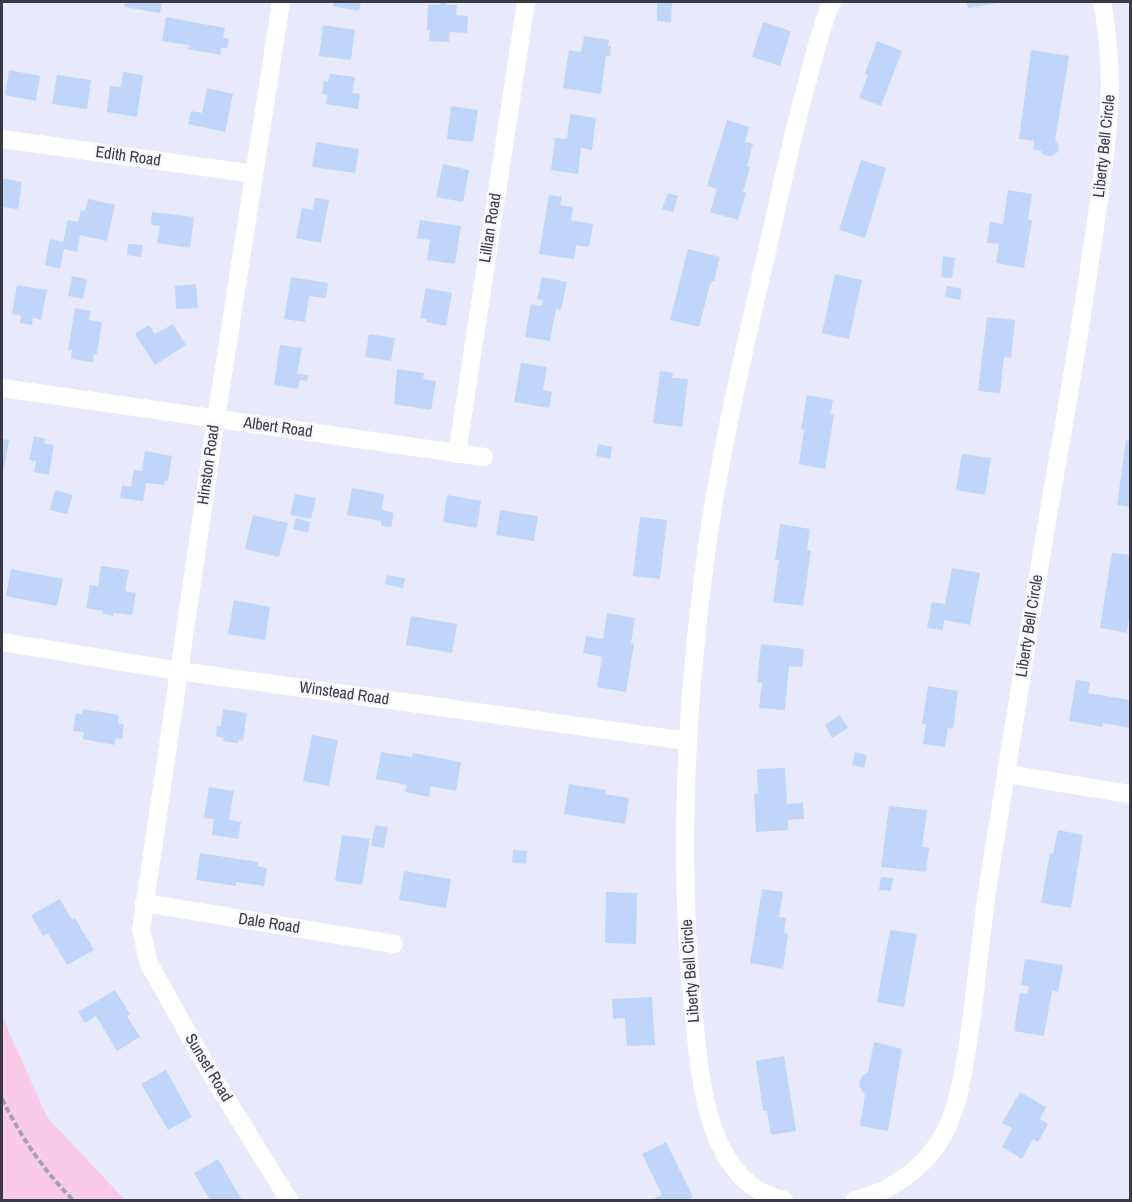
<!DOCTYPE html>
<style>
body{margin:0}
#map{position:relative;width:1132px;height:1202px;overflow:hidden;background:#e9e9fc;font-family:"Archivo Narrow",sans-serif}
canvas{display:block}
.frame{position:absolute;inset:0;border:3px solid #3a3946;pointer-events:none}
</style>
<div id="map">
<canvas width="1132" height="1202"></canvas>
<div class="frame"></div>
</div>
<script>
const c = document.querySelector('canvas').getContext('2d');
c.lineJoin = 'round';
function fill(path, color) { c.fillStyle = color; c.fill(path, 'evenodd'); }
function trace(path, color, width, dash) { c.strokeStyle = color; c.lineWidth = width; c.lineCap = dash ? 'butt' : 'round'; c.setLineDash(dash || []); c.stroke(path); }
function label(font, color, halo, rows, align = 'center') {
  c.font = font + ' "Archivo Narrow",sans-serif'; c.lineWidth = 5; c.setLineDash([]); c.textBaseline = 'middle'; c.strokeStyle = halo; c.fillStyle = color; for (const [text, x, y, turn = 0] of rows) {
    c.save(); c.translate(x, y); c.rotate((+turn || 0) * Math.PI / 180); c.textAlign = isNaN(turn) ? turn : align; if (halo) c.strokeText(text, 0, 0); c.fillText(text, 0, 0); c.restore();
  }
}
fill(new Path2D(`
 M2,1016L47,1117L125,1200H2Z`), '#facbe7');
fill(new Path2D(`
 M125,2H162L160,13L124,7Z
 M334,2H361L359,11L333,6Z
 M440,2H447V5H457L456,15L468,16L467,33L450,32L449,42L429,41L430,30H427L428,5H440Z
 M657,2H672L671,22L657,21Z
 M966,2H998V3L968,8Z
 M166,17L225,28L223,38L229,39L227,48H221L220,55L188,49L189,45L162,41Z
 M763,22L791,31L780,66L752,57Z
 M323,25L355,30L351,60L319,56Z
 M584,36L609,40L608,46H611L610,56H606L601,94L563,88L569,50L581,52Z
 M877,41L902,51L881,106L859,98L868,75L865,73Z
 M1031,50L1069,56L1055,140L1059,146L1058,152L1051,156L1044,155L1041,151L1033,149L1034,141L1019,139Z
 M9,70L40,76L36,101L5,95Z
 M123,72L143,75L137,117L107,112L110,86L121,87Z
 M330,74L355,77L352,93L360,94L358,109L326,104L327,95L322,94L324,81L328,82Z
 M57,75L91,80L87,109L52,104Z
 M207,88L233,94L225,132L188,124L191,111L202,113Z
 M451,106L478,110L473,142L447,139Z
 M570,114L596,118L592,150L581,148L578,174L551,170L555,138L567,139Z
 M727,120L749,127L745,142L753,144L747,166L750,167L743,192L746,193L738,220L710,212L717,189L707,186Z
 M316,142L359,149L355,173L312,167Z
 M861,160L886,168L865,238L839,230Z
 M443,164L469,170L463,202L436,197Z
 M2,178L22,182L18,209L2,207Z
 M1008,190L1032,194L1028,220H1032L1024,268L996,263L999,244L987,243L990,222L1003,224Z
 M668,193L678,196L673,212L662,209Z
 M549,195L562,197L560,205L573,207L571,220L593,224L589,247L576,245L574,259L539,254Z
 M315,198L329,200L321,243L296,238L302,208L313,210Z
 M88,199L115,205L107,241L80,235L77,252L64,249L60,269L45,265L50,239L63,242L68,220L78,222L81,210L85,211Z
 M152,212L194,217L190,248L157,243L160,226L151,225Z
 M420,220L461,226L455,264L427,260L430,240L417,238Z
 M128,244L143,245L141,257L127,255Z
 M688,249L720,257L714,281H711L699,327L670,320Z
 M943,256L955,258L952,278L941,277Z
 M835,274L862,280L849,339L822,333Z
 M72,276L87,279L83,299L68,296Z
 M291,277L328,283L326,298L309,296L305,322L284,319Z
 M542,277L567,282L561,310L556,309L550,341L525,337L531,304L542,306L543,300L537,299Z
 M196,284L198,308L176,309L175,286Z
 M17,285L47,290L41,320L33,318L32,325L20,323L21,316L12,314Z
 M947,286L962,289L960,300L945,297Z
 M426,288L452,293L446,326L426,322L427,319L420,318Z
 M75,308L91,311L89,320L102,322L97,354H94L93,362L71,359L72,350H68Z
 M987,317L1015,320L1011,358L1004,357L1000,393L978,391Z
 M173,324L186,345L155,365L135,334L149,325L155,334Z
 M369,334L395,338L391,361L365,357Z
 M280,345L302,348L297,374L308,375L307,381L300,380L298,389L274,385Z
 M521,363L547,367L543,390L552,392L549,408L514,402Z
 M397,369L424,373L423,379L436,381L431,410L394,404Z
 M660,371L673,373L672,378L688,379L682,427L653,423Z
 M807,395L833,400L830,414L834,415L825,469L799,464L804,430L801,429Z
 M34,436L45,439L44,443L54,445L49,475L34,472L36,461L29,460Z
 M2,439L9,440L3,474L2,473Z
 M1126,440L1130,441V507L1117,505Z
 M598,444L612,447L610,459L596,456Z
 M145,451L172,456L168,481L165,480L164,485L146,483L143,501L120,498L122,485L131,487L134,470L142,471Z
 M962,454L991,458L985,495L956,490Z
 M352,488L384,494L382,510L394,513L391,527L381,526V521L347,515Z
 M55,490L73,495L67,514L50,510Z
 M295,494L316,498L311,519L290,515Z
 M447,495L481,501L477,528L443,522Z
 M500,510L538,516L534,541L496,535Z
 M253,515L288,523L279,557L245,549Z
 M640,517L667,520L660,579L633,576Z
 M296,518L310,522L308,533L293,529Z
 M780,524L810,529L807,550L811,551L803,606L773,602L779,560H775Z
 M1112,553L1130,555V610L1127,633L1100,628Z
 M101,566L129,570L125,591L136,593L132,615L114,613L113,616L103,614V611L86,608L90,585L98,586Z
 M952,568L980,573L970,625L944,620L943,630L927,628L932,602L945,604Z
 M11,569L63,579L57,606L6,596Z
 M387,575L405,578L403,588L385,584Z
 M234,600L270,607L265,640L228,634Z
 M607,613L635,618L631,643L634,644L626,692L597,687L602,657L583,653L586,636L603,639Z
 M411,616L457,624L452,653L406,645Z
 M761,644L804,649L802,667L789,666L785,710L759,708L762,683L757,682Z
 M1076,680L1090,682L1088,693L1130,700L1129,728L1103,723V727L1069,721Z
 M928,686L958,691L953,729L948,728L945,747L923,744L926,724H922Z
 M83,709L119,715L118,723L124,724L122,739L116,738L114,745L83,739L84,732L73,731L76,713L82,714Z
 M223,709L247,713L243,741L239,740L238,743L223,741L224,738L216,736L217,726H221Z
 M840,715L848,728L832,738L825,725Z
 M312,735L338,740L329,786L303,781Z
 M381,752L412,757L413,753L461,762L456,791L430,786L429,797L405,792L407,785L376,779Z
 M855,752L867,755L864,768L852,765Z
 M785,768L787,804L803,803L804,819L788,820V830L756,832L754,794L758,793L757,769Z
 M569,784L606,790L605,794L629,798L625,824L564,814Z
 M209,787L234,791L229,820L241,822L238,839L212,835L214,819L204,818Z
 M889,806L927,810L922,847L929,848L926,872L881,867Z
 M375,825L388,827L384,848L371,846Z
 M1058,830L1083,835L1071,908L1041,903L1050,853L1053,854Z
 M342,835L370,839L362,885L335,881Z
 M513,850L527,851L526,864L512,862Z
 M200,853L258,862L257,866L267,868L264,886L236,882V886L196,880Z
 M404,871L451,879L446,908L399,900Z
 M881,877L893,878L891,891L879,890Z
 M762,889L783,892L779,917L786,918L784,933L788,934L783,969L750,963Z
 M606,892L637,893L636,944L605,943Z
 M60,899L72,920L75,918L94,950L67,965L48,933L43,936L31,915Z
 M890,930L917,934L904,1007L877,1002Z
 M1025,959L1063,965L1058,992L1052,990L1044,1036L1014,1031L1020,993L1027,994L1029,986L1021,985Z
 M115,990L130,1014L127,1016L140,1037L117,1051L96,1016L85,1023L78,1012Z
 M652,997L655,1045L627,1046L625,1018L613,1019L612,999Z
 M874,1042L902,1049L888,1131L860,1126L865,1095L859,1086L861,1077L868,1072Z
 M784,1056L796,1131L771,1135L767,1111H763L756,1061Z
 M166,1070L192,1117L168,1130L141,1084Z
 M1020,1092L1046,1107L1040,1119L1048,1124L1038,1142L1033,1139L1022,1159L1002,1147L1012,1128L1002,1123Z
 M666,1142L693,1197L687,1200H651L662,1195L642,1154Z
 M218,1159L242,1200H210L194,1173Z`), '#bfd6fa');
trace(new Path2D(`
 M2,1099C23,1140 41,1167 73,1200`), '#a3a2b3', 4, [6, 3]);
trace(new Path2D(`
 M281,2L216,419L141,930L149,964L211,1074L289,1200
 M2,139L254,174
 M2,388L484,457
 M457,454L526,2
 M2,642L179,671L687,741
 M1006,774L1130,794
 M144,903L394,944
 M784,1200C707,1184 700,1079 694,1016C676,858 686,697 708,540C722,443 745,346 767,251C780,193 792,136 808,79C815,53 821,26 832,2
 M855,1200C895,1191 933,1162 949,1123C961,1094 965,1062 970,1030C978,974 982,917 992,860C1015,721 1036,581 1061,441C1073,372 1084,304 1094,234C1106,154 1118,82 1102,2`), '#fff', 18);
label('16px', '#3a3946', '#f8f8fe', [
 ["Liberty Bell Circle",1105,146,-84],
 ["Edith Road",128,157,8],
 ["Lillian Road",491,228,-81],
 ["Albert Road",278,428,8],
 ["Hinston Road",209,465,-82],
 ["Liberty Bell Circle",1030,626,-81],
 ["Winstead Road",344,694,8],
 ["Dale Road",269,924,9],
 ["Liberty Bell Circle",691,971,-94],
 ["Sunset Road",208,1068,59]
]);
</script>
